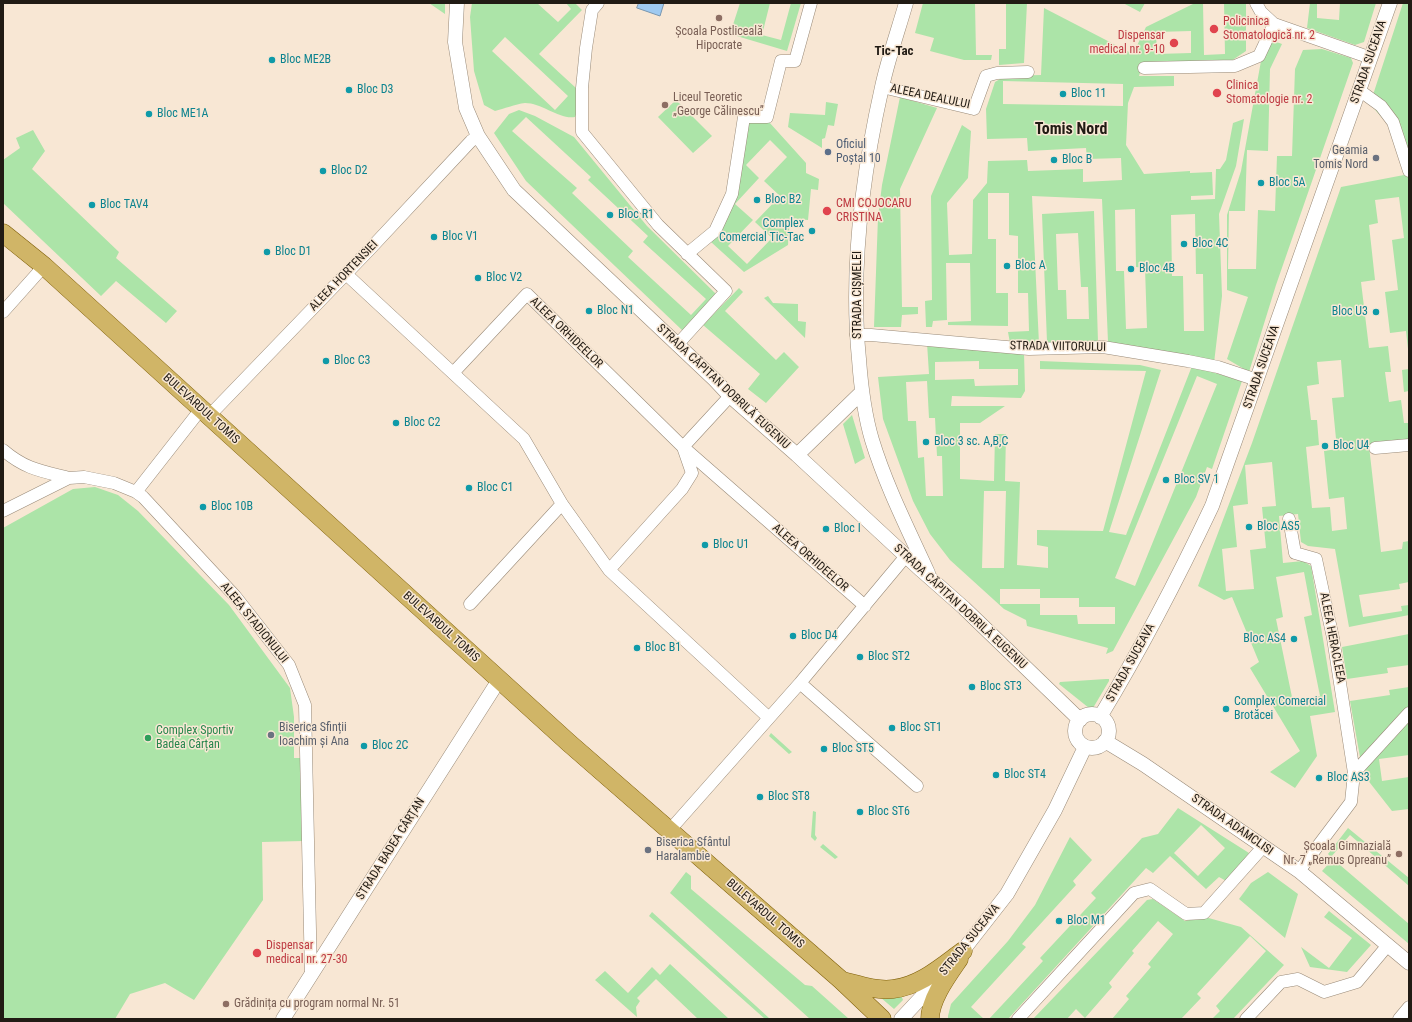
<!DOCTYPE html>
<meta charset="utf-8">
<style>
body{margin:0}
#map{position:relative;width:1412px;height:1022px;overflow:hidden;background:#f8e7d4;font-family:"Roboto Condensed",sans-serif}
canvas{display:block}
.frame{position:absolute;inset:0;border:4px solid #211b14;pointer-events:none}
</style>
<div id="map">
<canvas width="1412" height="1022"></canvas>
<div class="frame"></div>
</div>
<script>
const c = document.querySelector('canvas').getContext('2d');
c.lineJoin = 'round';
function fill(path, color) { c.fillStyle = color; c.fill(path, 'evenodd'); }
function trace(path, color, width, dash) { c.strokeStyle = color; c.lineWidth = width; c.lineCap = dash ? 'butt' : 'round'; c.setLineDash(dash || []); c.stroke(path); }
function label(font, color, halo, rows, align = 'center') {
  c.font = font + ' "Roboto Condensed",sans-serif'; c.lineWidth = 3; c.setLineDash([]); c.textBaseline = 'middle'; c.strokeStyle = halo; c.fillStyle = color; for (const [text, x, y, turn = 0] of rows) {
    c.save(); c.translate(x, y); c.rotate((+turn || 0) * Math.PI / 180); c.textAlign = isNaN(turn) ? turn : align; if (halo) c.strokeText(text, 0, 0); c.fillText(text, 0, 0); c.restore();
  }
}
fill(new Path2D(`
 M429,3H445V14Z
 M472,3H537L558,22L571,9L566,3H575L582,10L539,54L576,88L577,112L575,117C560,120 542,103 525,103C515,104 504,109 495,111L484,105L474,71L470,17ZM505,37L568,96L555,110L492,51Z
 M740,3H770L762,35L781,40L791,3H801L787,51L730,34Z
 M923,3H975L976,55H992L991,60H964L930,51L934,38L915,33Z
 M1006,3H1027L1024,63L999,65V49H1006Z
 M1123,3H1145L1140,12Z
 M1195,3H1203L1204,55L1225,54L1224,3H1246V51L1228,63H1143L1139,76H1174V86L1134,87L1128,103L1126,145L1144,174L1190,171V173L1212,172L1213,195L1191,196V200L1215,199L1216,169H1220L1226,160L1233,123L1244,119L1236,166L1219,214L1222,296L1214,363L1108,342L1102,199L1032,196L1039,344L1010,343L1008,332L1029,331L1028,293H1018V236L1009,235V193H988V239H996V293H1008V326L948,325V322L971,321L970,263H946L947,320L933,321L932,327H926L925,301L932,300L931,196L962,125L971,131L968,178L947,203L949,255L972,254L973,200L987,183L988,161L1027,160L1028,171L1083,169V182L1122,180L1121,158L1087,159L1086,148L1028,151L1027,138L987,139L986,109L995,82L1005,76L1041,75L1044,8L1133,54L1146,27ZM1191,31V53L1157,54L1156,32ZM1003,81L1123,84V106L1003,104ZM1135,209L1136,267L1145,268L1147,328L1126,329L1124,271H1116L1115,210ZM1195,214L1196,274H1203L1204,331H1184L1183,276H1172L1171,215Z
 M1310,3H1317V18L1339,20L1340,3H1376L1364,42L1355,45L1307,28Z
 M1403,3H1409V358L1406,331L1390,333L1385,292L1398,290L1392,240L1404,238L1399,197L1375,200L1378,223L1369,225L1375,280L1361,282L1369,348L1388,346L1391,372H1385L1389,402L1401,400L1404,423H1409V441L1369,446L1381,552L1402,549L1403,542L1409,541V582L1399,584L1400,589L1359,595L1363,617L1402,611L1401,606L1409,605V615L1349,627L1335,549L1308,546L1301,542L1298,514L1279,516L1283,563L1303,561L1311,566L1335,712L1310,716L1317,756L1295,788L1270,772L1300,751L1250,668L1259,662L1232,597L1224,600L1198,586L1252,443L1341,187L1404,175L1391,128L1370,104ZM1341,360L1344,397L1332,398L1337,449L1324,451L1329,499L1344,497L1347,529L1332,531L1330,507L1312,508L1306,447L1319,445L1317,420H1311L1307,386L1319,384L1317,362ZM1272,462L1276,506L1262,507L1266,548L1250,550L1254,589L1226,591L1222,549L1237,547L1233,506L1248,504L1245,465ZM1304,572L1312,615L1304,617L1320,696L1293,702L1276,619L1283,617L1276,577Z
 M1271,40L1282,44L1270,69L1268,151L1247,150L1245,211H1229L1228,269H1256L1258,210L1275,211L1277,156H1292L1295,69L1303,50L1322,49L1351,58L1353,63L1276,285L1249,372L1227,359L1248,297L1227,290V215L1241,171L1261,61Z
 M900,97L937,108L900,189L902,307H918V314L902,315L901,327H874L878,217L882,185Z
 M676,100L712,136L693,153L658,117Z
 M826,102L838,104L834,126L828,125L825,138L822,139V148L788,127L790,113L825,115Z
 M519,110L535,116L574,137L647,226L717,295L683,331L526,181L494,133L509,114ZM526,117L591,177L588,180L648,236L643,242L706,299L691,315L628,257L633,251L572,193L577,188L512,131Z
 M746,121L769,122L806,163V173L819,179L818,190L811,189L808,220L790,218L788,245L744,272L711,242L721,231ZM770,140L787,157L764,181L780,196L755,222L772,238L747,264L728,246L753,220L735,204L759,178L746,165Z
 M33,130L45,151L32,169L119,252L116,258L177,311L166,323L116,281L101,296L3,203V160L20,148L16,138Z
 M1094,211L1098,342H1047L1042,214ZM1078,233L1081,287H1088L1089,319H1067L1066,290H1058L1056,234Z
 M739,288L743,292L725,311L776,360L784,352L799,367L766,403L748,389L760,374L703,325Z
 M768,296L773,303L798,304V321L806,322L805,338L764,298Z
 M927,343L1024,352L1025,391L1021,398L952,396L951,406H1005L980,423H960V479L994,481L995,434H1006L1005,481L1020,482L1017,565L1048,568V547L1037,545V530L1103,531L1146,371L1040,369V361L1140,365L1161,370L1109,532L1126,535L1192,366L1242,381L1212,469L1207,467L1196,497L1113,651L1106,654L1108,648L1027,626L1026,620L1004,609L950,560L930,534L913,501L883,419L878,377L929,374ZM979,361V369H1018V385L975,386L974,379L935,380V362ZM1197,376L1217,384L1135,586L1115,578ZM927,381L929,418H935L937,456H942L943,496H926L924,457L918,458L916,421H908L906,382ZM984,491H1006L1004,568H982ZM1000,589H1040V598H1079V607H1115V624H1078L1077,615H1040V604H1000Z
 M1409,369V391L1404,392L1402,370Z
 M852,415L865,458L855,464L843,424Z
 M95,487L118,495L138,511L229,605L290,688L294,717V758H301L303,841L262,842L263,900L194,1000L165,983L130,994L115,1019H3V528L73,489Z
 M1409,634V665L1387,668L1388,673L1347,679L1342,647Z
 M1106,679H1109V681L1093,708H1089L1059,684L1060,682Z
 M1409,687V755L1379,759L1382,781L1409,777V809L1392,811L1363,774L1350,701L1390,695L1389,690Z
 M771,733L792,752L789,754L769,736Z
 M1178,808L1249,853L1228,882L1219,877L1206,889L1170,856L1153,873L1146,868L1008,1019H989L1043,961L1040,958L1096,898L1091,893L1142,838L1158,834ZM1201,825L1225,848L1198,876L1174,853Z
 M813,811L816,812L815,835L817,838L815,841L811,837Z
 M1348,828L1409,878V886L1350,835L1331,857L1328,854Z
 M1070,837L1092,860L1073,881L1076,885L1022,944L1026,947L971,1007L984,1019H948V1016L951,1004L1008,941L1035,905Z
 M823,844L838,857L835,859L820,847Z
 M1333,859L1409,924V944L1322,871Z
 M686,872L691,876V889L805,985L812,986L849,1019H810L670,893Z
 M1268,872L1298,894L1285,938L1239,899L1251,883Z
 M1153,899L1185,921L1205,917L1241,927L1284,965L1233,1019H1212L1220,1011L1216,1006L1266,951L1250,936L1197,994L1201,998L1181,1019H1112L1129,999L1126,996L1151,967L1148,964L1173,934L1158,921L1132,951L1134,953L1109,983L1112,987L1085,1018L1076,1009L1067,1019H1033L1147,900Z
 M1329,911L1371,945L1347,972L1310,967L1301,947L1329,968L1352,938L1324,917Z
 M652,912L756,1006L770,1019H765L649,916Z
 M670,964L729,1019H698L656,979L637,998L640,1001L636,1007L637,1017L595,980L605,971L628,993L652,967L660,975Z
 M901,995L903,1000L894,1009L880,997Z`), '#ace4a8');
const water = new Path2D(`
 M639,3H664L660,16L637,8Z`);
fill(water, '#9fcaf1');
trace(water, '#7996af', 1);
const minor = new Path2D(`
 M598,3L592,10L586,48L582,88V132L658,225L726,291L677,345
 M1256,3L1261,12L1274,24L1371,58
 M1144,68L1235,66L1259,56L1274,24
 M882,87L974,109L986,76L997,73L1028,72
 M1359,90L1381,106L1393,122L1409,171
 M687,254L715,231L732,194L744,117H767L781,61H795L811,3
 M346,274L524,439L562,504L609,570L769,718
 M3,312L44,266
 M856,335H871L1029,349L1103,347L1188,361L1218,367L1257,380
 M453,373L527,294L683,447L865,606
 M209,416L370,249L471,141L478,136
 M1375,448L1409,445
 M3,450C25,469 41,471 69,478
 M136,492L201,409
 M3,511L69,478L84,477L114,483L136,492L143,497L235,596L289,665L305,705L311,976
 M1289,519L1295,553L1316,559L1333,638L1354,773L1351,802L1299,871
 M609,570L682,489L692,473L683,447L730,396
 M470,604L562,504
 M800,683L917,786
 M1354,773L1409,713
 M669,831L800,683L906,556
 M1018,1019L1134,893L1150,889L1186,914L1204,913L1263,847
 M1246,1019L1281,982L1298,979L1324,992L1357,982L1388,945
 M1399,1019L1409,1007`);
const tertiary = new Path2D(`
 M457,3L455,42L466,108L478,136L514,190L715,380L730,396L797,455L921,570L964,608L1080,720
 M906,3C898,31 888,59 882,87C862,176 850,268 859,359C861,387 864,413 872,440C886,486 908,529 928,573
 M797,455L862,392
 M1075 731a17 17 0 1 1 34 0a17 17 0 1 1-34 0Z
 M1100,717C1141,649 1178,578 1212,506L1390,3
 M1105,741L1143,764L1299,871L1409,963
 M957,958L1007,894L1055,810L1085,747
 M283,1019L499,680
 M901,1019L943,974`);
const primary = new Path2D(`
 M3,233L44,266L569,743L841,980L882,1019
 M843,981C859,985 876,991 893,989C920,986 941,967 963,951
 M930,1019C930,999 948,975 959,959`);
trace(minor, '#998a78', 13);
trace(tertiary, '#998a78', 15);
trace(primary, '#7f5f08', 19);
trace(minor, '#fff', 12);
trace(tertiary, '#fff', 14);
trace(primary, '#d0b567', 18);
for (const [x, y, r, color] of [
 [719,18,4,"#8d6e63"],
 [1214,29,5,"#e0444e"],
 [1174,43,5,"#e0444e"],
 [272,60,4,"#0f9aa8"],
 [349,90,4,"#0f9aa8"],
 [1217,93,5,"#e0444e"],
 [1063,94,4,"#0f9aa8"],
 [665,105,4,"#8d6e63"],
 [149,114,4,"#0f9aa8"],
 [828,152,4,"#5c6f8a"],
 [1376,158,4,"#6b7280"],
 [1054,160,4,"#0f9aa8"],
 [323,171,4,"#0f9aa8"],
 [1261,183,4,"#0f9aa8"],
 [757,200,4,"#0f9aa8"],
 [92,205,4,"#0f9aa8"],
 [827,211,5,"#e0444e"],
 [610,215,4,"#0f9aa8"],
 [812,231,4,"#0f9aa8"],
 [434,237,4,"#0f9aa8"],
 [1184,244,4,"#0f9aa8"],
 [267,252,4,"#0f9aa8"],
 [1007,266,4,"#0f9aa8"],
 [1131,269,4,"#0f9aa8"],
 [478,278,4,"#0f9aa8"],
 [589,311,4,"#0f9aa8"],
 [1376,312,4,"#0f9aa8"],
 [326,361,4,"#0f9aa8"],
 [396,423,4,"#0f9aa8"],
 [926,442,4,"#0f9aa8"],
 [1325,446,4,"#0f9aa8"],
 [1166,480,4,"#0f9aa8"],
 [469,488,4,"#0f9aa8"],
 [203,507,4,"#0f9aa8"],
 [1249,527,4,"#0f9aa8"],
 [826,529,4,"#0f9aa8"],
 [705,545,4,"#0f9aa8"],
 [793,636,4,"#0f9aa8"],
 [1294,639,4,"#0f9aa8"],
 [637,648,4,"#0f9aa8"],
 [860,657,4,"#0f9aa8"],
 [972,687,4,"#0f9aa8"],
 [1226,709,4,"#0f9aa8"],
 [892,728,4,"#0f9aa8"],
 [271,735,4,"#6b7280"],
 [148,738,4,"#2e9e5b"],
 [364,746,4,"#0f9aa8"],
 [824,749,4,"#0f9aa8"],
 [996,775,4,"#0f9aa8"],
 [1319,778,4,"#0f9aa8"],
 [760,797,4,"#0f9aa8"],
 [860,812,4,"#0f9aa8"],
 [648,850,4,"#6b7280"],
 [1399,854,4,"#8d6e63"],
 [1059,921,4,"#0f9aa8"],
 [257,953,5,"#e0444e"],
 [226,1004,4,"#8d6e63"]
]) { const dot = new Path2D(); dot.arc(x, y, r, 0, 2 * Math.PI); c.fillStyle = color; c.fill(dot); trace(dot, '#f8e7d4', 1.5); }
label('12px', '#be3a42', '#f8e7d4', [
 ["Policinica",1223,22],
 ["Stomatologică nr. 2",1223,36],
 ["Dispensar",1165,36,"right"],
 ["medical nr. 9-10",1165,50,"right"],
 ["Clinica",1226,86],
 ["Stomatologie nr. 2",1226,100],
 ["CMI COJOCARU",836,204],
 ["CRISTINA",836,218],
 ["Dispensar",266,946],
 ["medical nr. 27-30",266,960]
], 'left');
label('12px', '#785e54', '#f8e7d4', [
 ["Școala Postliceală",719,32,"center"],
 ["Hipocrate",719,46,"center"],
 ["Liceul Teoretic",673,98],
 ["„George Călinescu”",673,112],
 ["Școala Gimnazială",1391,847,"right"],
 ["Nr. 7 „Remus Opreanu”",1391,861,"right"],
 ["Grădinița cu program normal Nr. 51",234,1004]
], 'left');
label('12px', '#0d838f', '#f8e7d4', [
 ["Bloc ME2B",280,60],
 ["Bloc D3",357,90],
 ["Bloc 11",1071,94],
 ["Bloc ME1A",157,114],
 ["Bloc B",1062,160],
 ["Bloc D2",331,171],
 ["Bloc 5A",1269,183],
 ["Bloc B2",765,200],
 ["Bloc TAV4",100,205],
 ["Bloc R1",618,215],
 ["Complex",804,224,"right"],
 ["Comercial Tic-Tac",804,238,"right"],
 ["Bloc V1",442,237],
 ["Bloc 4C",1192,244],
 ["Bloc D1",275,252],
 ["Bloc A",1015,266],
 ["Bloc 4B",1139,269],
 ["Bloc V2",486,278],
 ["Bloc N1",597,311],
 ["Bloc U3",1368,312,"right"],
 ["Bloc C3",334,361],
 ["Bloc C2",404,423],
 ["Bloc 3 sc. A,B,C",934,442],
 ["Bloc U4",1333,446],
 ["Bloc SV 1",1174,480],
 ["Bloc C1",477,488],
 ["Bloc 10B",211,507],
 ["Bloc AS5",1257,527],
 ["Bloc I",834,529],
 ["Bloc U1",713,545],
 ["Bloc D4",801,636],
 ["Bloc AS4",1286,639,"right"],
 ["Bloc B1",645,648],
 ["Bloc ST2",868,657],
 ["Bloc ST3",980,687],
 ["Complex Comercial",1234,702],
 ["Brotăcei",1234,716],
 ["Bloc ST1",900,728],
 ["Bloc 2C",372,746],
 ["Bloc ST5",832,749],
 ["Bloc ST4",1004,775],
 ["Bloc AS3",1327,778],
 ["Bloc ST8",768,797],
 ["Bloc ST6",868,812],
 ["Bloc M1",1067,921]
], 'left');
label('12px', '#211b14', '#f8e7d4', [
 ["STRADA SUCEAVA",1369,62,-71],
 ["ALEEA DEALULUI",930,97,12],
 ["ALEEA HORTENSIEI",344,276,-46],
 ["STRADA CIȘMELEI",858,295,-90],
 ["ALEEA ORHIDEELOR",566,333,44],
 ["STRADA VIITORULUI",1058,347,1],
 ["STRADA SUCEAVA",1262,367,-71],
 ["STRADA CĂPITAN DOBRILĂ EUGENIU",723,387,43],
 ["BULEVARDUL TOMIS",201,409,42],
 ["ALEEA ORHIDEELOR",810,558,41],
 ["STRADA CĂPITAN DOBRILĂ EUGENIU",960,607,43],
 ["ALEEA STADIONULUI",254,623,51],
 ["BULEVARDUL TOMIS",441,627,42],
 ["ALEEA HERACLEEA",1332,638,79],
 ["STRADA SUCEAVA",1131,663,-61],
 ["STRADA ADAMCLISI",1232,825,35],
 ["STRADA BADEA CÂRȚAN",391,849,-58],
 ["BULEVARDUL TOMIS",765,914,41],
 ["STRADA SUCEAVA",970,940,-51]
]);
label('12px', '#4e5e75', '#f8e7d4', [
 ["Oficiul",836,145],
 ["Poștal 10",836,159]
], 'left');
label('12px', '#5b616d', '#f8e7d4', [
 ["Geamia",1368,151,"right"],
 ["Tomis Nord",1368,165,"right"],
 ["Biserica Sfinții",279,728],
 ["Ioachim și Ana",279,742],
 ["Biserica Sfântul",656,843],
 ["Haralambie",656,857]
], 'left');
label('12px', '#27864d', '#f8e7d4', [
 ["Complex Sportiv",156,731],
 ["Badea Cârțan",156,745]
], 'left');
label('bold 13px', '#211b14', '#f8e7d4', [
 ["Tic-Tac",894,52]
]);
label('bold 16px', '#211b14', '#f8e7d4', [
 ["Tomis Nord",1071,130]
]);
</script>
